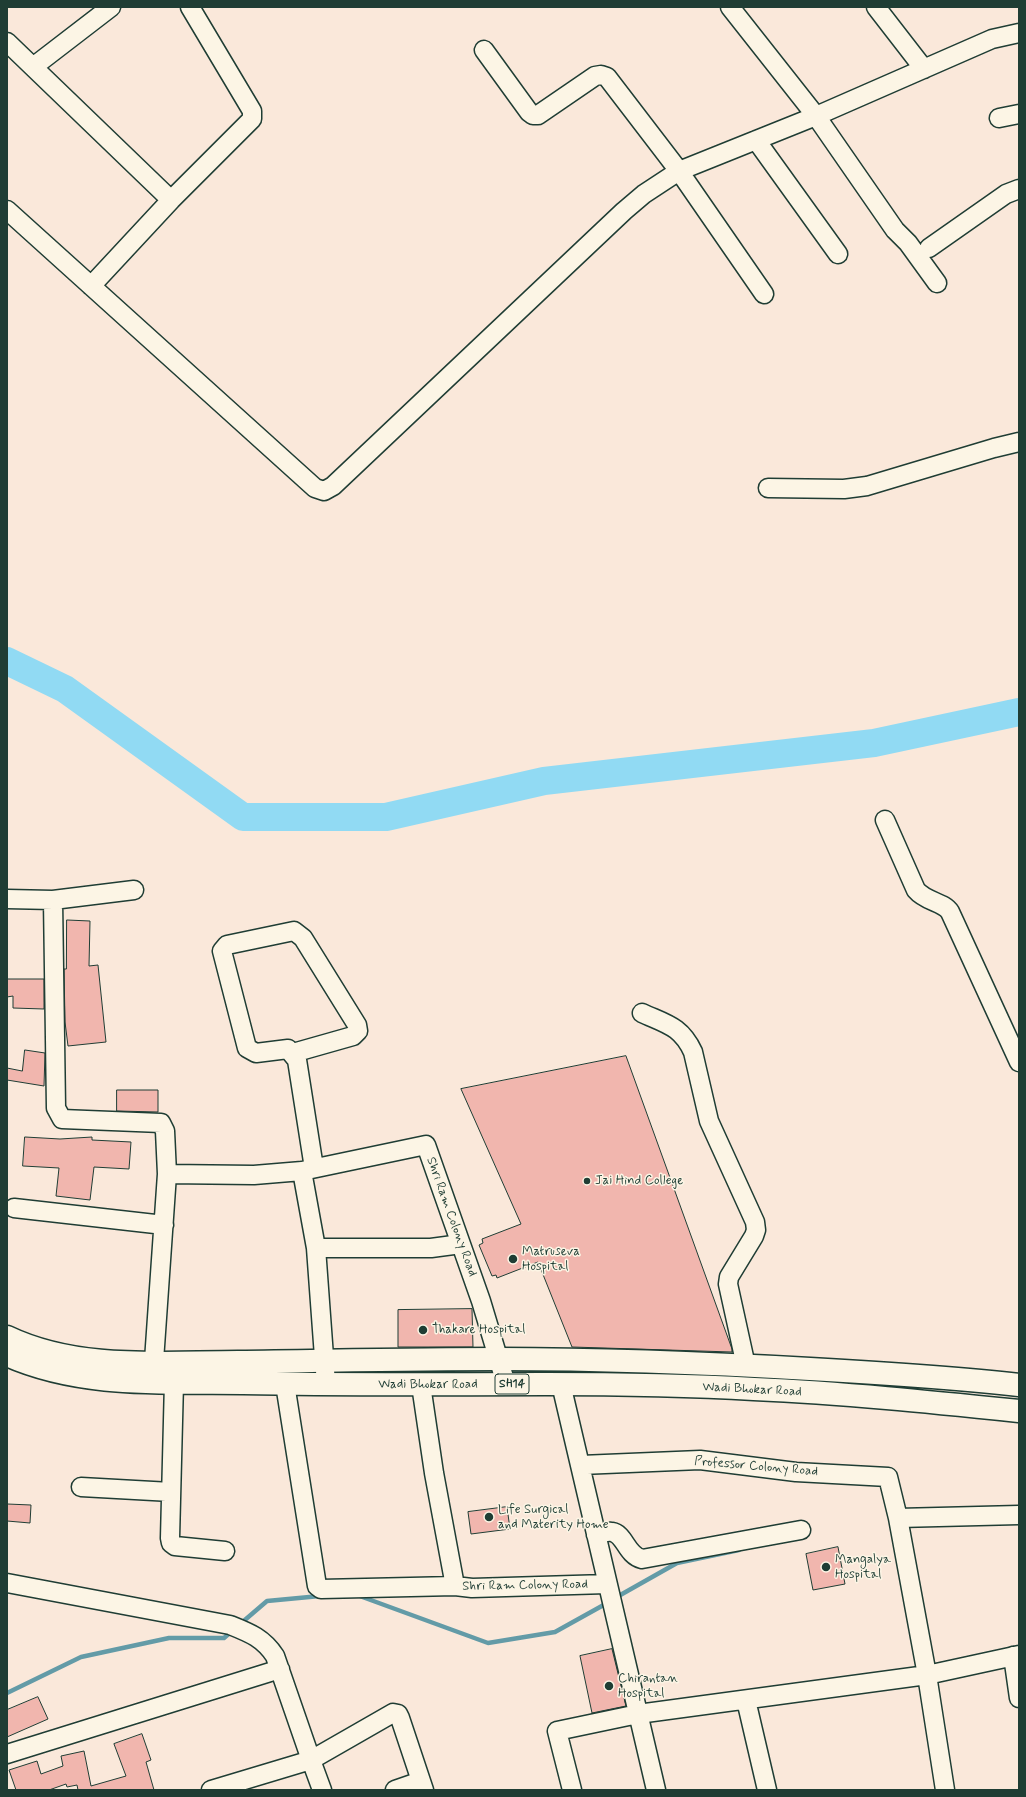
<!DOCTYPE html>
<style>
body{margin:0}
#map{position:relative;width:1026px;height:1797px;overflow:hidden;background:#fae8da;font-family:Mynerve,sans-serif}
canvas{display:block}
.frame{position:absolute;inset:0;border:8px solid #1f3d34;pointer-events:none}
</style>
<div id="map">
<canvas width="1026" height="1797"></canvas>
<div class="frame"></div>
</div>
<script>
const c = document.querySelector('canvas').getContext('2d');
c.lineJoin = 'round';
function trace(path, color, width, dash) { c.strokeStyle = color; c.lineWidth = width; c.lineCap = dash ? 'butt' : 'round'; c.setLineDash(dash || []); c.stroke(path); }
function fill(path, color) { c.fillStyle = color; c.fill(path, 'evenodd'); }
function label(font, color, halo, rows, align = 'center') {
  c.font = font + ' Mynerve,sans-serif'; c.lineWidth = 3; c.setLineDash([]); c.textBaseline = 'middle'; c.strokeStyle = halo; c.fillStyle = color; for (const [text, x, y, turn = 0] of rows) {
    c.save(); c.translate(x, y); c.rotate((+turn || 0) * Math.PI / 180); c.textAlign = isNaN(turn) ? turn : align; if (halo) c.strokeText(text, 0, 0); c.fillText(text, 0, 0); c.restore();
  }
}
trace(new Path2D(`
 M357,1595L488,1643L555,1632L609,1602
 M615,1598L677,1563L739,1550
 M239,1625L267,1601L320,1596
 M7,1693L81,1657L169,1638H224L232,1631`), '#639ba7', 4.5);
trace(new Path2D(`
 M7,661L65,689L243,817H386L544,781L874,743L1019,712`), '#91daf3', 28);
const building = new Path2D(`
 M67,920L90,921L89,966L98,965L106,1042L68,1046L65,1022L64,969H66Z
 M7,979H44V1009L13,1008V996L7,997Z
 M25,1050L45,1053L44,1086L7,1080V1068L22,1071Z
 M626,1056L732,1349V1352L572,1347L538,1262L497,1278L496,1275L492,1276L479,1245L483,1243L482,1239L521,1224L461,1089Z
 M117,1090H158V1112L117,1111Z
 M25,1137L60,1139L92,1137V1140L131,1142L129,1169L94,1167L90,1200L56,1196L59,1168L23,1166Z
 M472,1309L473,1347H398V1310Z
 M7,1504L31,1505L30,1523L7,1521Z
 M507,1507L510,1529L471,1534L468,1512Z
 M838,1547L845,1584L813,1590L806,1554Z
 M612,1649L626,1706L592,1713L580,1656Z
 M38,1697L48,1719L7,1737V1710Z
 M142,1734L151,1760L146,1762L154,1790H78L77,1785L67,1787L66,1784L49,1790H16L9,1770L37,1761L41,1774L63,1766L61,1756L84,1751L91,1786L126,1776L114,1744Z`);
fill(building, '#f1b6ae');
trace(building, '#1f3d34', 1);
const minor = new Path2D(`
 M730,7L816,116L895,230L908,243L937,283
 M876,7L924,69
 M7,42L171,200
 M484,50L529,112L533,115H538L595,76L601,75L607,77L679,171L764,294
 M33,67L111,7
 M999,118L1019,114
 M756,140L838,254
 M7,210L315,488L324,491L333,486L624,211L644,194L679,171L816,116L992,39L1019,33
 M929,248L1006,194L1019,189
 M91,286L171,200L252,119V111L190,7
 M768,488L844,489L867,486L994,448L1019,442
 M885,820L916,890C926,902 944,902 950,912L1019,1062
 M7,899L53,900L134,890
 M53,900L56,1108L62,1119L161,1123L165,1131L167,1174
 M642,1013C666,1024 681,1026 693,1052L709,1121L755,1222L756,1230L754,1236L729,1277L728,1284L746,1366
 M293,1053L353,1036L358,1031L357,1025L303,938L294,931L227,945L222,951L247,1048L256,1053L288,1049L297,1060L314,1168
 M14,1208L164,1225
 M316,1248H431L461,1244
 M153,1375L167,1174L254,1175L302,1171
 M174,1382L170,1538L171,1543L175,1546L225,1551
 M285,1384L317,1586L321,1589L455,1586
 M326,1384L316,1248L302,1171L426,1145L481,1301L506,1384
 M561,1384L656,1790
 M421,1385L434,1473L455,1586L472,1588L607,1584
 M581,1465L700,1460L796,1472L888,1477L898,1518
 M81,1487L171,1492
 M596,1535C601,1534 607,1531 612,1532C625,1534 626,1555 642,1559L801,1530
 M7,1583L230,1625C250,1633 263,1638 275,1656L311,1760L211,1790
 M1013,1656L1019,1698
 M746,1700L767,1790
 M7,1754L280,1669
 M322,1790L311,1760L393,1713L398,1714L400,1718L421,1781
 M395,1790L421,1781L424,1790
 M572,1790L557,1731L638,1714L927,1675L1019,1655
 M945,1790L927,1675L898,1518L1019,1515`);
const major = new Path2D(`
 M7,1337C78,1371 162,1362 238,1362C325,1361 412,1359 499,1359C603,1359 707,1363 810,1369C880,1373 950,1377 1019,1385
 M7,1355C81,1388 164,1382 243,1383C344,1385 444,1384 545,1384C614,1384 685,1385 754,1389C843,1393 931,1402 1019,1411`);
trace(minor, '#1f3d34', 21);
trace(major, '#1f3d34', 25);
trace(minor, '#fcf5e5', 18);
trace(major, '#fcf5e5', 22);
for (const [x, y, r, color] of [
 [587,1181,4,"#1f3d34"],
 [513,1259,5,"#1f3d34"],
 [423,1330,5,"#1f3d34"],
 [489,1517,5,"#1f3d34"],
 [826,1567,5,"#1f3d34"],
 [609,1686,5,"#1f3d34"]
]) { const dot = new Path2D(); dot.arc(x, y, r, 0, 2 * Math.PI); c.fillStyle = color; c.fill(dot); trace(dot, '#fcf5e5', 1.5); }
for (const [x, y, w] of [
 [512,1384,34]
]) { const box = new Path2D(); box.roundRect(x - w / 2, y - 10, w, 20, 3); c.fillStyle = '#fcf5e5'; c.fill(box); trace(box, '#1f3d34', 1); }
label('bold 12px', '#1f3d34', null, [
 ["SH14",512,1384]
]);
label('13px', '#1f3d34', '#fcf5e5', [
 ["Jai Hind College",595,1181],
 ["Matruseva",522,1252],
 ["Hospital",522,1267],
 ["Thakare Hospital",432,1330],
 ["Life Surgical",498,1510],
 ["and Materity Home",498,1525],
 ["Mangalya",835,1560],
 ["Hospital",835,1575],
 ["Chirantan",618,1679],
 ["Hospital",618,1694]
], 'left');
label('13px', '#1f3d34', '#fcf5e5', [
 ["Shri Ram Colony Road",451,1217,70],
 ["Wadi Bhokar Road",428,1385],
 ["Wadi Bhokar Road",752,1390,3],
 ["Professor Colony Road",756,1467,5],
 ["Shri Ram Colony Road",525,1586,-1]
]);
</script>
